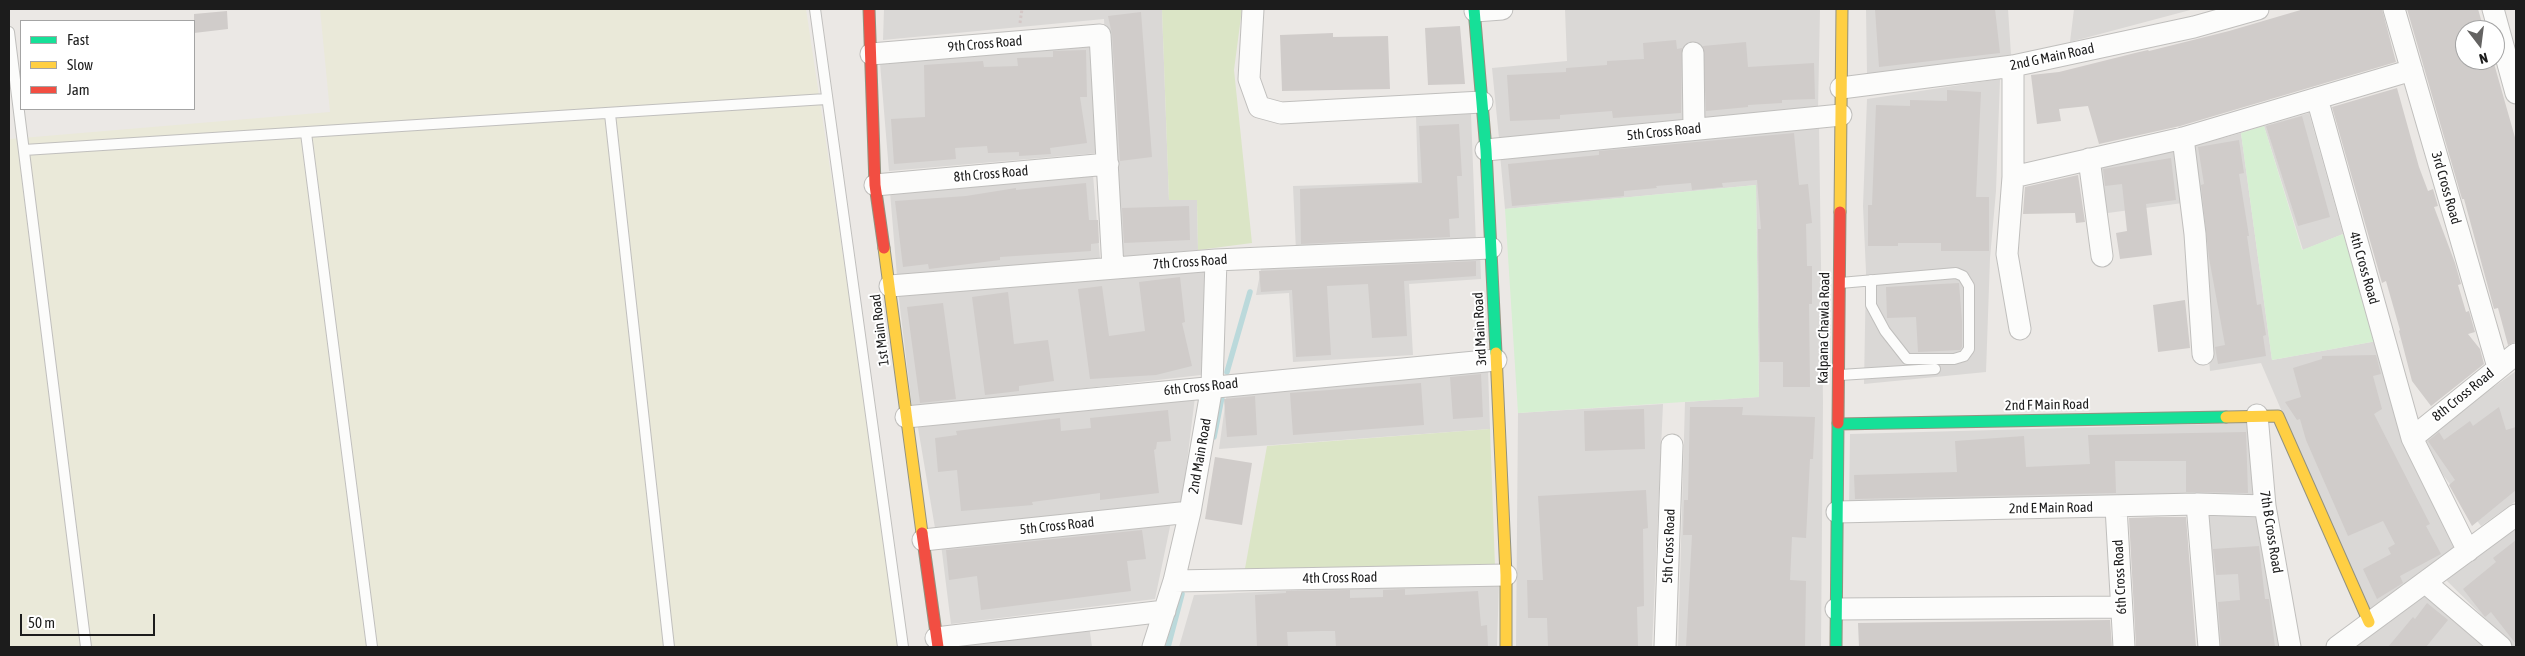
<!DOCTYPE html>
<style>
body{margin:0}
#map{position:relative;width:2525px;height:656px;overflow:hidden;background:#ebe8e5;font-family:"Asap Condensed",sans-serif}
canvas{display:block}
.frame{position:absolute;inset:0;border:10px solid #1c1c1c;pointer-events:none}
.legend{position:absolute;left:20px;top:20px;width:175px;height:90px;box-sizing:border-box;background:#fff;border:1px solid #a4a4a4;margin:0;padding:6px 9px;list-style:none;font-size:15px;color:#1c1c1c}
.legend li{display:flex;align-items:center;gap:10px;height:25px}
.legend b{width:25px;border:1px solid #a4a4a4}
.north{position:absolute;left:2455px;top:20px;width:50px;height:50px;box-sizing:border-box;background:#fff;border:1px solid #a4a4a4;border-radius:50%;rotate:165deg;font-size:14px;font-weight:700;line-height:20px;text-align:center;color:#1c1c1c}
.north::after{content:'';display:block;margin:auto;width:18px;height:22px;background:#646362;clip-path:polygon(50% 0,100% 100%,50% 72%,0 100%)}
.scale{position:absolute;left:20px;top:614px;width:135px;height:22px;box-sizing:border-box;border:2px solid #1c1c1c;border-top:0;padding-left:6px;font-size:15px;line-height:18px;white-space:nowrap;color:#1c1c1c;-webkit-text-stroke:4px #fff;paint-order:stroke}
</style>
<div id="map">
<canvas width="2525" height="656"></canvas>
<div class="frame"></div>
<ul class="legend">
<li><b style="height:6px;background:#16e098"></b>Fast</li>
<li><b style="height:6px;background:#ffcf43"></b>Slow</li>
<li><b style="height:6px;background:#f24e42"></b>Jam</li>
</ul>
<div class="north">N</div>
<div class="scale">50 m</div>
</div>
<script>
const c = document.querySelector('canvas').getContext('2d');
c.lineJoin = 'round';
function fill(path, color) { c.fillStyle = color; c.fill(path, 'evenodd'); }
function trace(path, color, width, dash) { c.strokeStyle = color; c.lineWidth = width; c.lineCap = dash ? 'butt' : 'round'; c.setLineDash(dash || []); c.stroke(path); }
function label(font, color, halo, rows, align = 'center') {
  c.font = font + ' "Asap Condensed",sans-serif'; c.lineWidth = 4; c.setLineDash([]); c.textBaseline = 'middle'; c.strokeStyle = halo; c.fillStyle = color; for (const [text, x, y, turn = 0] of rows) {
    c.save(); c.translate(x, y); c.rotate((+turn || 0) * Math.PI / 180); c.textAlign = isNaN(turn) ? turn : align; if (halo) c.strokeText(text, 0, 0); c.fillText(text, 0, 0); c.restore();
  }
}
fill(new Path2D(`
 M884,9H1162L1169,200H1197L1198,250L1116,258L1104,19L883,40Z
 M1565,9H1820L1818,110L1499,138L1492,68L1567,61Z
 M1866,9H2008L2011,55L1867,74Z
 M2074,9H2194L2070,42Z
 M1089,46L1098,153L889,171L880,63Z
 M2000,79L1996,191L1990,258L1986,372L1864,384L1866,272L1863,206L1867,99Z
 M2309,113L2343,234L2303,250L2264,126Z
 M1471,114L1476,244L1296,251L1293,186L1418,182L1416,116Z
 M1819,125L1823,402L1821,647H1678L1685,402L1759,397L1756,185L1505,209L1500,154Z
 M2241,133L2272,360L2377,341L2458,551L2369,614L2261,363L2210,371L2191,147Z
 M2178,145L2183,203L2100,214L2094,164Z
 M1093,175L1100,259L897,276L890,192Z
 M1480,251L1481,279L1409,284L1413,355L1293,362L1289,293L1256,295L1262,264Z
 M1207,271L1201,375L912,408L898,291Z
 M1488,369L1490,429L1219,449L1227,391Z
 M2516,371V501L2481,526L2418,441Z
 M1195,397L1182,502L935,528L917,422Z
 M1663,404L1652,647H1516L1518,413Z
 M2250,423L2253,500L1849,509L1850,434Z
 M2258,512L2279,647H2216L2206,513Z
 M1172,517L1155,599L951,624L941,544Z
 M2516,528V647H2514L2446,580Z
 M1499,581L1497,647H1179L1194,595Z
 M2424,593L2493,647H2346Z
 M1089,625L1092,647H954L953,641Z`), '#dad8d6');
fill(new Path2D(`
 M320,9H806L902,647H9V130L10,139L330,112Z`), '#eae9d9');
fill(new Path2D(`
 M1162,9H1242L1234,70L1252,243L1198,250L1197,200H1169Z
 M1490,429L1495,567L1244,574L1267,446Z`), '#dbe5c6');
fill(new Path2D(`
 M2264,126L2302,250L2343,234L2377,341L2272,360L2241,133Z
 M1756,185L1759,397L1518,413L1505,209Z`), '#d6efd2');
trace(new Path2D(`
 M1227,372L1250,292
 M1214,437L1222,397
 M1168,647L1182,594`), '#bbd9db', 5.5);
fill(new Path2D(`
 M1875,9H1995L2000,53L1879,67Z
 M2304,9H2382L2396,62L2180,126L2099,144L2088,106L2059,109L2061,121L2037,124L2031,75L2059,72L2135,53L2148,50L2149,51L2229,31Z
 M2407,9H2478L2484,30H2465V60H2493L2516,141V342L2508,345L2498,308L2494,309L2464,199H2462Z
 M227,11L228,29L194,33V14Z
 M1141,12L1152,157L1120,161L1112,34L1108,16Z
 M1460,26L1465,84L1428,85L1425,28Z
 M1333,33V37L1388,36L1390,89L1282,91L1280,35Z
 M1676,40L1677,49L1682,48L1681,113L1613,118L1612,111L1560,115V119L1510,121L1507,75L1566,72V68L1607,65V61L1644,59L1643,43Z
 M1746,42L1748,67L1814,63L1815,99L1782,100V103L1748,105V107L1706,111L1703,46Z
 M1086,50L1087,97H1080L1087,143L1050,148L1051,154L1019,156V152L988,153L987,146L955,148L956,159L894,164L891,119L925,117L924,65L983,61L984,67L1018,66L1017,58L1053,57V51Z
 M2397,88L2419,167L2428,191L2433,189L2438,206L2434,207L2455,263L2461,284L2458,285L2466,312L2469,311L2475,332L2468,334L2480,349L2484,364L2431,406L2412,381L2399,331L2400,330L2386,281L2382,283L2332,107Z
 M1947,90L1981,92L1976,197H1989V251H1941V243H1898V246H1868V205H1872L1876,105L1910,106V100L1947,101Z
 M2302,116L2330,217L2298,226L2266,126Z
 M1459,124L1462,176H1457L1459,218L1449,219L1450,237L1301,244L1300,189L1422,183L1419,126Z
 M1794,133L1799,185L1808,184L1812,223L1806,224L1807,266H1812V304H1809L1810,387H1783V362H1760L1758,229H1761L1757,180L1722,183L1723,187L1692,190L1691,183L1656,186L1657,188L1624,191V196L1512,206L1508,164L1599,155V151Z
 M2239,140L2244,173L2239,174L2249,236H2247L2257,305L2261,304L2266,335L2263,336L2266,356L2218,364L2215,347L2225,345L2209,258L2201,185L2204,184L2198,147Z
 M2171,158L2176,200L2146,204L2152,255L2120,259L2116,233L2127,231L2122,184L2105,186L2103,169Z
 M2078,175L2085,222L2076,223L2075,213L2023,214L2025,187Z
 M1086,183L1089,220H1098L1099,243L1091,244V251L1000,257V260L929,269L928,264L903,267L895,201L966,196L1016,188V190Z
 M1189,206L1190,240L1124,243L1122,208Z
 M1476,261V276L1404,281L1407,336L1372,338L1368,284L1327,286L1331,355L1296,357L1292,290L1261,292L1259,271Z
 M1180,277L1185,322L1182,323L1192,366L1156,375L1090,379L1078,289L1102,286L1109,336L1145,331L1139,282Z
 M1959,283L1962,321V347L1960,350L1918,352L1916,317L1887,318L1886,287Z
 M1008,292L1014,344L1048,340L1054,381L1019,386V391L985,395L972,297Z
 M2185,300L2190,348L2158,352L2153,305Z
 M943,303L956,399L920,403L907,307Z
 M2376,355L2381,374L2373,376L2382,409L2374,414L2430,524L2426,526L2441,554L2400,576L2403,583L2377,599L2363,569L2391,554L2388,548L2395,544L2383,521L2348,536L2306,440L2300,419L2297,420L2285,402L2301,397L2293,368L2322,359V356Z
 M1481,374L1483,417L1453,419L1450,377Z
 M1421,383L1424,425L1293,435L1290,393Z
 M1255,396L1257,435L1227,437L1224,399Z
 M1690,407H1743L1742,415L1815,417L1813,459H1810L1806,538L1792,537L1790,580L1806,581L1805,647H1686L1692,535H1683L1684,500H1688Z
 M2499,407L2506,430L2516,427V490L2472,526L2449,485L2455,480L2428,441L2439,432L2444,440L2470,421L2473,426Z
 M1644,409L1645,449L1585,451L1584,411Z
 M1168,410L1171,441L1157,442L1156,449L1154,450L1159,493L1100,500V493L1032,502L1033,505L961,511L957,470L938,472L935,438L957,435L956,431L1060,418L1061,431L1091,428L1090,418Z
 M2246,432L2248,493L2186,492V461H2115L2116,493L1855,499L1854,475L1957,472L1955,441L2024,436L2026,467L2090,464L2088,435Z
 M1215,457L1252,463L1242,525L1205,519Z
 M1646,490L1648,528L1643,529L1644,606L1637,607L1638,647H1548L1547,618H1528L1527,580H1543L1538,496Z
 M2157,517H2186L2196,647H2136L2129,518Z
 M1142,530L1146,559L1127,561L1131,591L981,610L977,576L949,580L946,550Z
 M2516,540V644L2491,612L2485,617L2463,589L2496,562L2493,558Z
 M2259,546L2265,599H2269L2275,647H2221L2218,602L2240,600L2238,574L2216,575L2213,549Z
 M1405,589V595L1478,591L1481,626L1487,625L1488,647H1336L1335,631H1321L1287,632L1288,647H1257L1255,595L1286,593V591L1350,590V598L1383,597V590Z
 M2427,603L2448,620L2426,647H2388L2413,617L2415,619Z
 M2110,620L2112,647H1859L1858,623Z`), '#d0ccca');
const lane = new Path2D(`
 M815,9L903,647
 M9,32L86,647
 M610,114L669,647
 M306,133L372,647
 M24,150L826,99
 M1840,283L1956,273L1963,276L1969,286V349L1964,356L1954,359H1907L1885,331L1871,305V280
 M1840,375L1935,369`);
const street = new Path2D(`
 M1253,9L1249,79L1259,107L1281,113L1482,102
 M2394,9L2498,367
 M2493,9L2516,93
 M1475,11L1502,9
 M1693,53L1694,129
 M871,54L1100,35L1113,268
 M2013,66V177L2007,254L2020,329
 M1841,88L2013,66L2194,27L2258,9
 M2317,98L2412,438L2468,551
 M2183,138L2195,234L2203,354
 M1486,150L1841,115
 M2089,159L2102,256
 M2013,177L2183,138L2412,70
 M875,185L1108,164
 M890,286L1216,260L1491,248
 M2257,415L2265,506L2290,647
 M906,417L1496,360
 M2412,438L2516,354
 M2197,504L2209,647
 M2116,507L2124,647
 M1837,512L2197,504L2265,506
 M923,540L1190,512
 M1174,581L1506,575
 M2426,583L2501,647
 M1836,609L2121,607
 M936,638L1165,611
 M1153,647L1174,581L1190,512L1212,386L1216,260
 M1665,647L1672,445
 M2337,647L2516,515`);
const fast = new Path2D(`
 M1474,9L1486,150L1496,353
 M1838,424L2226,417
 M1836,647L1838,423`);
const slow = new Path2D(`
 M1840,212L1842,9
 M884,248L922,533
 M1496,353L1506,575V647
 M2226,417L2278,416L2369,622`);
const jam = new Path2D(`
 M869,9L875,185L884,248
 M1838,423L1840,212
 M922,533L938,647`);
trace(lane, '#c0bfbd', 12);
trace(street, '#c0bfbd', 23);
trace(fast, '#93927f', 13);
trace(slow, '#93927f', 13);
trace(jam, '#93927f', 13);
trace(new Path2D(`
 M1020,23L1022,9`), '#d4c7c6', 3, [2.5, 2.5]);
trace(lane, '#fcfcfb', 10);
trace(street, '#fcfcfb', 21);
trace(fast, '#16e098', 11);
trace(slow, '#ffcf43', 11);
trace(jam, '#f24e42', 11);
label('14px', '#1c1c1c', '#fff', [
 ["9th Cross Road",985,44,-5],
 ["2nd G Main Road",2052,57,-12],
 ["5th Cross Road",1664,132,-6],
 ["8th Cross Road",991,174,-5],
 ["3rd Cross Road",2446,188,74],
 ["7th Cross Road",1190,262,-4],
 ["4th Cross Road",2364,268,74],
 ["Kalpana Chawla Road",1824,328,-89],
 ["3rd Main Road",1480,329,-93],
 ["1st Main Road",880,330,-97],
 ["6th Cross Road",1201,387,-6],
 ["8th Cross Road",2463,395,-39],
 ["2nd F Main Road",2047,405,-1],
 ["2nd Main Road",1200,456,-80],
 ["2nd E Main Road",2051,508,-1],
 ["5th Cross Road",1057,526,-6],
 ["7th B Cross Road",2271,532,81],
 ["5th Cross Road",1669,546,-88],
 ["6th Cross Road",2120,577,-93],
 ["4th Cross Road",1340,578,-1]
]);
</script>
